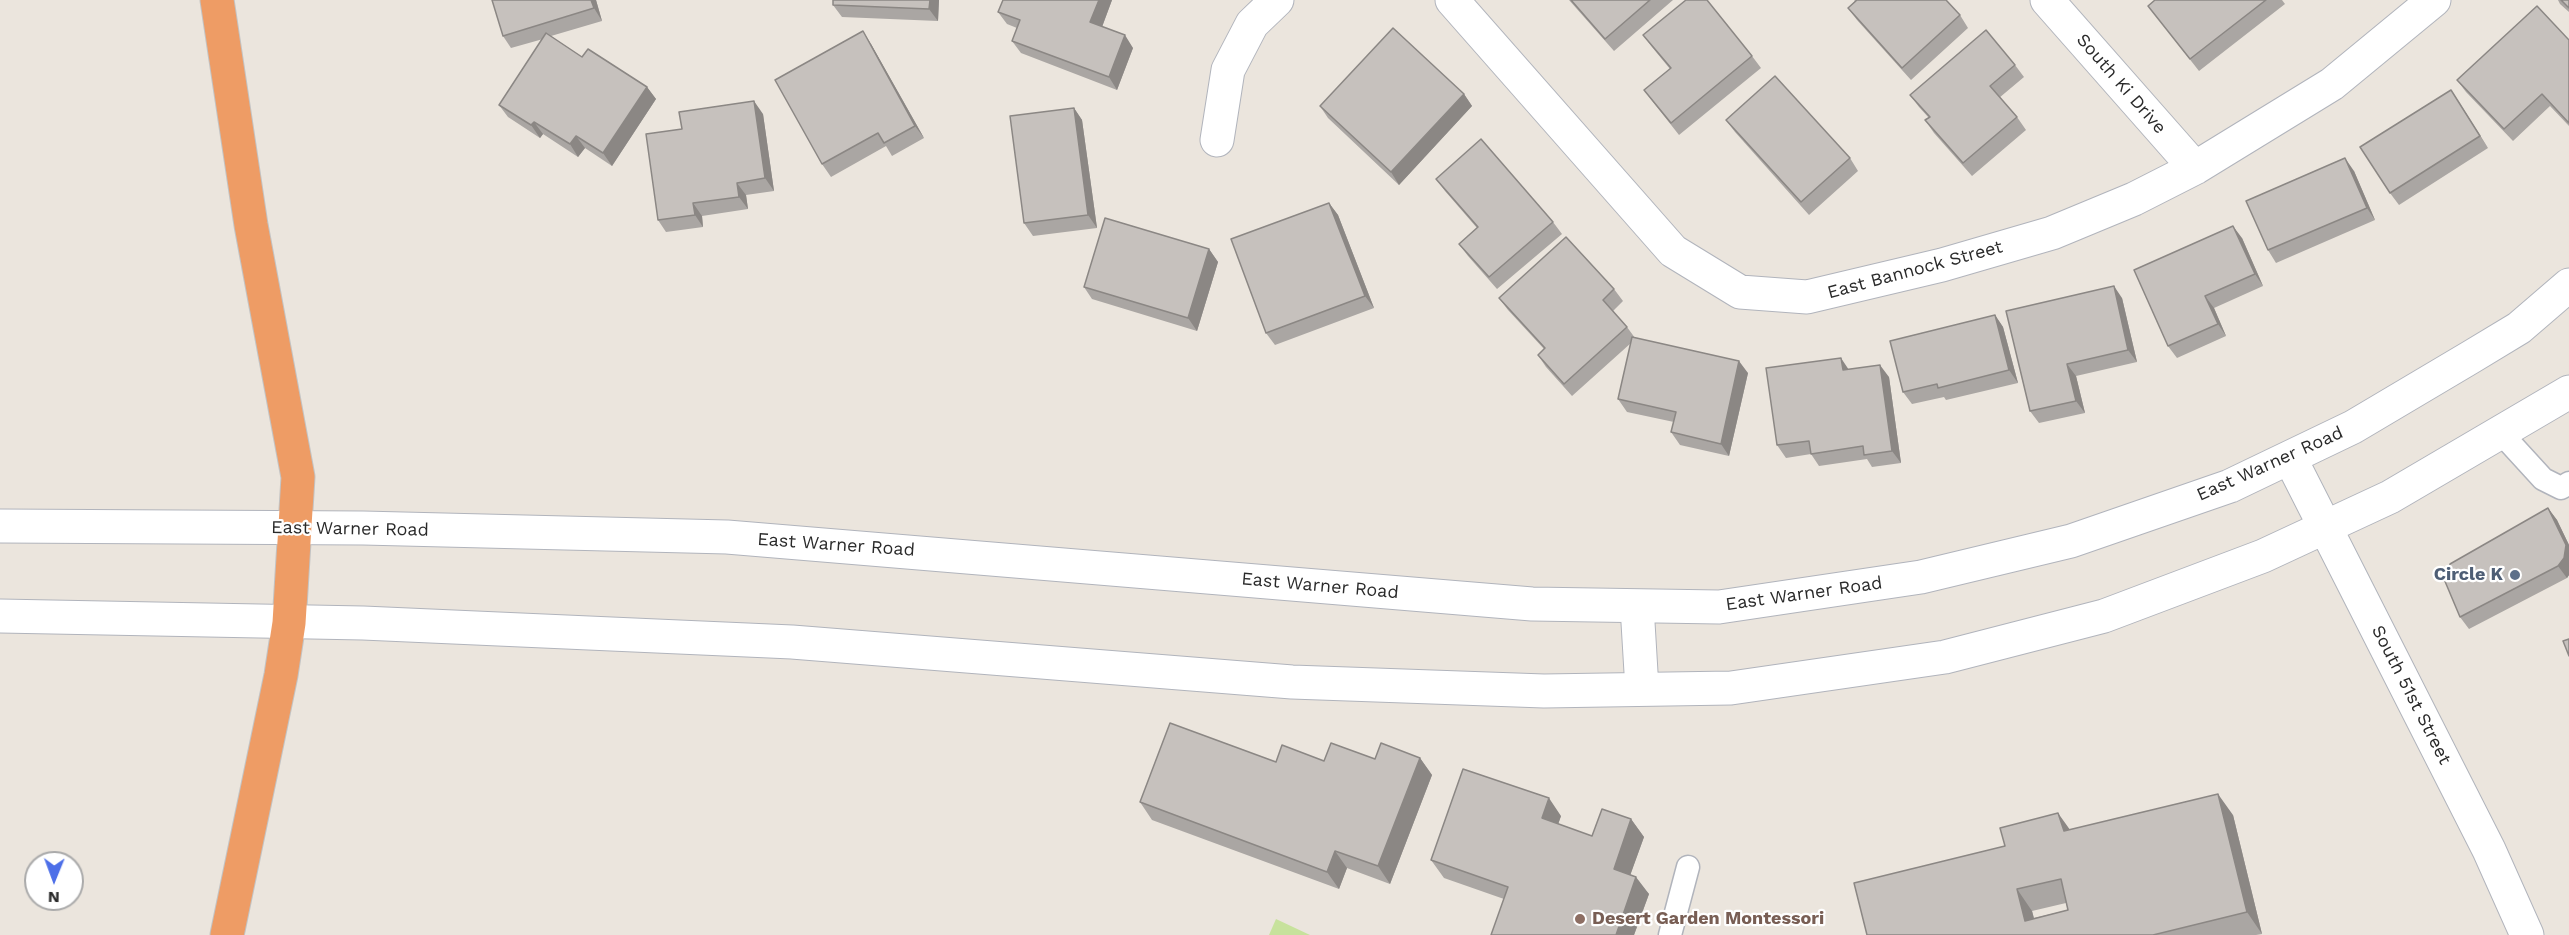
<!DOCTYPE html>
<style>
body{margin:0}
#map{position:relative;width:2569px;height:935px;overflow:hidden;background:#ebe5dd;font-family:"Work Sans",sans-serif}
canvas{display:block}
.north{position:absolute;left:24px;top:851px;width:60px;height:60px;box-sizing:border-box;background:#fff;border:2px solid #aaa;border-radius:50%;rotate:181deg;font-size:16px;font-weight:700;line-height:24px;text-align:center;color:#2a2a2a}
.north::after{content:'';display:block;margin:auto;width:21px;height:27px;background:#4d6fe8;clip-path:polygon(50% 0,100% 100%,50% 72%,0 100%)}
</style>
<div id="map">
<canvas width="2569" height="935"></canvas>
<div class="north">N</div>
</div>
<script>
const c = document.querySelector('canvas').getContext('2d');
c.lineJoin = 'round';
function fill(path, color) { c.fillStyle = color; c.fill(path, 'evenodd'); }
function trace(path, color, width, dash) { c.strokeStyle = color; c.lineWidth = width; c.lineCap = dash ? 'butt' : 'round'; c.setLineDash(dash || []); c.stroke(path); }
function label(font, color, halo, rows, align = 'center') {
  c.font = font + ' "Work Sans",sans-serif'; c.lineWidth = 4.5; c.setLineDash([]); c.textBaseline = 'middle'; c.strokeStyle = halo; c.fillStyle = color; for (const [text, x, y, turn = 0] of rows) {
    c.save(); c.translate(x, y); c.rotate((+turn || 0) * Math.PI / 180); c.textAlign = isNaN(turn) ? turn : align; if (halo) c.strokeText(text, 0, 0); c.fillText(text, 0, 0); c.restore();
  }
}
fill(new Path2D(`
 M1276,919L1310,935H1269Z`), '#c7e29c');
const lane = new Path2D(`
 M2500,432L2543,479L2561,488L2569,483
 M1670,935L1688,867`);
const street = new Path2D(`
 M1452,0L1673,251L1740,292L1807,297L1942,265L2052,233L2134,199L2195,168L2332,84L2434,0
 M2047,0L2195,168
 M1217,140L1228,70L1252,24L1277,0`);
const secondary = new Path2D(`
 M2290,458L2489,850L2527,935
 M0,526L363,528L727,537L1532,604L1719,607L1921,577L2071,541L2230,486L2353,427L2471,357L2519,328L2569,285
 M1637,606L1642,689
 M0,616L363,623L792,642L1292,682L1544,691L1731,688L1945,657L2104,616L2263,556L2390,497L2569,392`);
const highway = new Path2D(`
 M217,0L251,225L298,477L289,623L281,675L227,935`);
trace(lane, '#b1b4bc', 25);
trace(street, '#b1b4bc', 35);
trace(secondary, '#b1b4bc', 35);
trace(highway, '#c3c3c3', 35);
trace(lane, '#fff', 22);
trace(street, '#fff', 33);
trace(secondary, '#fff', 33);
trace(highway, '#ee9c65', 33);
fill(new Path2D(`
 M492,0H596L602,21L551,36L582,57L647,87L656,99L612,166L585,148L578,157L543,134L540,138L508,117L499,105L543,39L511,48L503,36Z
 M939,0L938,21L842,17L833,5Z
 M1003,0H1112L1102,27L1133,48L1117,90L1021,53L1012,41L1017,28L1007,24L998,12Z
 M1569,0H1673L1614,51Z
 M1854,0H1946L1960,15L1968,28L1911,80L1857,20L1848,8L1855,1Z
 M2155,0H2282L2285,4L2199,71L2148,6Z
 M2558,0H2569V12L2560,4Z
 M1643,35L1752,56L1761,68L1679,135L1653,102L1644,90L1670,69L1652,47Z
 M2569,40V126L2550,106L2513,141L2466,92L2457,80Z
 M871,44L924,138L892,156L886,146L831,177L822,164Z
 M2015,65L2024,77L1999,98L2017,117L2026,130L1972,176L1934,133L1925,120L1929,118L1919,107L1910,95Z
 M2451,90L2488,148L2399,205L2390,193Z
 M1464,94L1472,106L1399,185L1328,118L1320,106Z
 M1074,108L1082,120L1097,228L1033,236L1024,223Z
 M763,114L774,191L746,195L748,209L702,216L703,227L666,232L658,220L682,129Z
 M1726,120L1850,158L1858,171L1809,215L1735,132Z
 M2354,171L2375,220L2276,263L2268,250Z
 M1436,179L1553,222L1562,234L1497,289L1468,256L1459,244L1477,228L1445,191Z
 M1329,203L1338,215L1374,308L1275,345L1266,333Z
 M2242,238L2263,286L2214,308L2226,336L2177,358L2168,346Z
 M1209,249L1218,262L1197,331L1092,299L1084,287Z
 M1614,289L1623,301L1613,311L1627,327L1635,338L1748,373L1729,456L1680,445L1671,432L1674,422L1627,412L1618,399L1631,343L1572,396L1546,367L1538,355L1544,349L1508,310L1499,298Z
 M2122,298L2137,362L2076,376L2085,413L2039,423L2030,411L2006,311Z
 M1995,315L2003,327L2018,383L1946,400L1944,397L1912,404L1903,392Z
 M1849,369L1889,377L1901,463L1872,467L1867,459L1819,466L1811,454L1786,458L1777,445Z
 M2548,508L2557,520L2569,545V575L2567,578L2469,629L2460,617Z
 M1420,758L1432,775L1390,884L1347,868L1339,889L1152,820L1140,802L1276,762Z
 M2233,815L2262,934L2256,935H1867L2070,830ZM2066,903L2068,910L2034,918L2032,911Z
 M1561,816L1558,824L1592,836L1631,819L1644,837L1630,875L1649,894L1634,935H1491L1504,899L1444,878L1431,860Z`), '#aaa6a3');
fill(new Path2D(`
 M591,0H596L602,21L594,8Z
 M930,0H939L938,21L929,9Z
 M1099,0H1112L1099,35L1090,22Z
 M863,31L871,44L924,138L915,126Z
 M1125,35L1133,48L1117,90L1109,77Z
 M647,87L656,99L612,166L603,153Z
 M2451,90L2459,102L2488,148L2480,136Z
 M1464,94L1472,106L1399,185L1391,172Z
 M754,101L763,114L774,191L765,178Z
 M1074,108L1082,120L1097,228L1088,215Z
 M534,122L543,134L540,138L531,125Z
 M576,136L585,148L578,157L570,144Z
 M2345,158L2354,171L2375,220L2367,208Z
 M737,183L746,195L748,209L739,197Z
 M693,203L702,216L703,227L695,215Z
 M1329,203L1338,215L1374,308L1365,296Z
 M2233,226L2242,238L2263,286L2255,274Z
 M1209,249L1218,262L1197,331L1188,318Z
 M2114,286L2122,298L2137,362L2128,350Z
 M2205,296L2214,308L2226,336L2218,324Z
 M1995,315L2003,327L2018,383L2009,370Z
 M1841,358L1849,370H1843Z
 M1739,361L1748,373L1729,456L1721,444Z
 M2067,364L2076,376L2085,413L2076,401Z
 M1880,365L1889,377L1901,463L1892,451Z
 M2548,508L2557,520L2569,545V575L2567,578L2558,566Z
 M1420,758L1432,775L1390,884L1378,866Z
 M2218,794L2233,815L2262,934L2247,912Z
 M1549,798L1561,816L1554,836L1542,818Z
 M2058,813L2073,834L2064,831Z
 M1631,819L1644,837L1626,887L1614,869Z
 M1335,851L1347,868L1339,889L1327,872Z
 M1636,877L1649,894L1634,935H1616Z
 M2017,889L2032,911L2038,935L2025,921Z`), '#8b8784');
const building = new Path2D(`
 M492,0H591L594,8L503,36Z
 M833,0H930L929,9L833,5Z
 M1003,0H1099L1090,22L1125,35L1109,77L1012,41L1020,20L998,12Z
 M1571,0H1650L1605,39Z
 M1686,0H1707L1752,56L1671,123L1644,90L1671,68L1643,35Z
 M1857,0H1946L1960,15L1902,68L1848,8Z
 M2155,0H2266L2190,59L2148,6Z
 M2561,0H2569V8Z
 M2537,6L2569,40V123L2542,94L2504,129L2457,80Z
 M1393,28L1464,94L1391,172L1320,106Z
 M1986,30L2015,65L1990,86L2017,117L1963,163L1925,120L1930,117L1910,95Z
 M863,31L915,126L884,143L878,133L822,164L775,80Z
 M546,33L582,57L588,49L647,87L603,153L576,136L570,144L534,122L531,125L499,105Z
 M1775,76L1850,158L1801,202L1726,120Z
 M2451,90L2480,136L2390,193L2360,147Z
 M754,101L765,178L737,183L739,197L693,203L695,215L658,220L646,134L682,129L679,112Z
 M1074,108L1088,215L1024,223L1010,116Z
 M1481,139L1553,222L1489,277L1459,244L1478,227L1436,179Z
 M2345,158L2367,208L2268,250L2246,201Z
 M1329,203L1365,296L1266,333L1231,239Z
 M1105,218L1209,249L1188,318L1084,287Z
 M2233,226L2255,274L2205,296L2218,324L2168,346L2134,270Z
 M1566,237L1614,289L1603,300L1627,327L1564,384L1538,355L1545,348L1499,298Z
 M2114,286L2128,350L2067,364L2076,401L2030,411L2006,311Z
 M1995,315L2009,370L1938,388L1937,384L1903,392L1890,341Z
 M1632,337L1739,361L1721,444L1671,432L1676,412L1618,399Z
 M1841,358L1843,370L1880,365L1892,451L1864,455L1863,446L1811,454L1809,441L1777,445L1766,368Z
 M2548,508L2566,545L2564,558L2558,566L2460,617L2444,579L2450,564Z
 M2569,639V656L2563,641Z
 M1170,723L1276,762L1282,745L1324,761L1331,743L1375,759L1381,743L1420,758L1378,866L1335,851L1327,872L1140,802Z
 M1463,769L1549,798L1542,818L1592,836L1602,809L1631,819L1614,869L1636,877L1616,935H1491L1508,887L1431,860Z
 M2218,794L2247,912L2153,935H1867L1854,883L2005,846L2000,828L2058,813L2064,831ZM2061,879L2068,910L2025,921L2017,889Z`);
fill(building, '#c6c1bd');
trace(building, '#8b8784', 1.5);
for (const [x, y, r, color] of [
 [2515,575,6,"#5c6f8a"],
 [1580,919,6,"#8d6e63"]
]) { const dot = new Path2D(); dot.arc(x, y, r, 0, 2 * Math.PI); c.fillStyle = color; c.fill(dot); trace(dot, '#fff', 2); }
label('18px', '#2a2a2a', '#fff', [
 ["South Ki Drive",2121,84,49],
 ["East Bannock Street",1915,270,-15],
 ["East Warner Road",2270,464,-24],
 ["East Warner Road",350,529,1],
 ["East Warner Road",836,545,4],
 ["East Warner Road",1320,586,5],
 ["East Warner Road",1804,594,-8],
 ["South 51st Street",2411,695,63]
]);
label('bold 18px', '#4e5e75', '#fff', [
 ["Circle K",2503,575]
], 'right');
label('bold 18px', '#785e54', '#fff', [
 ["Desert Garden Montessori",1592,919]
], 'left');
</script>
